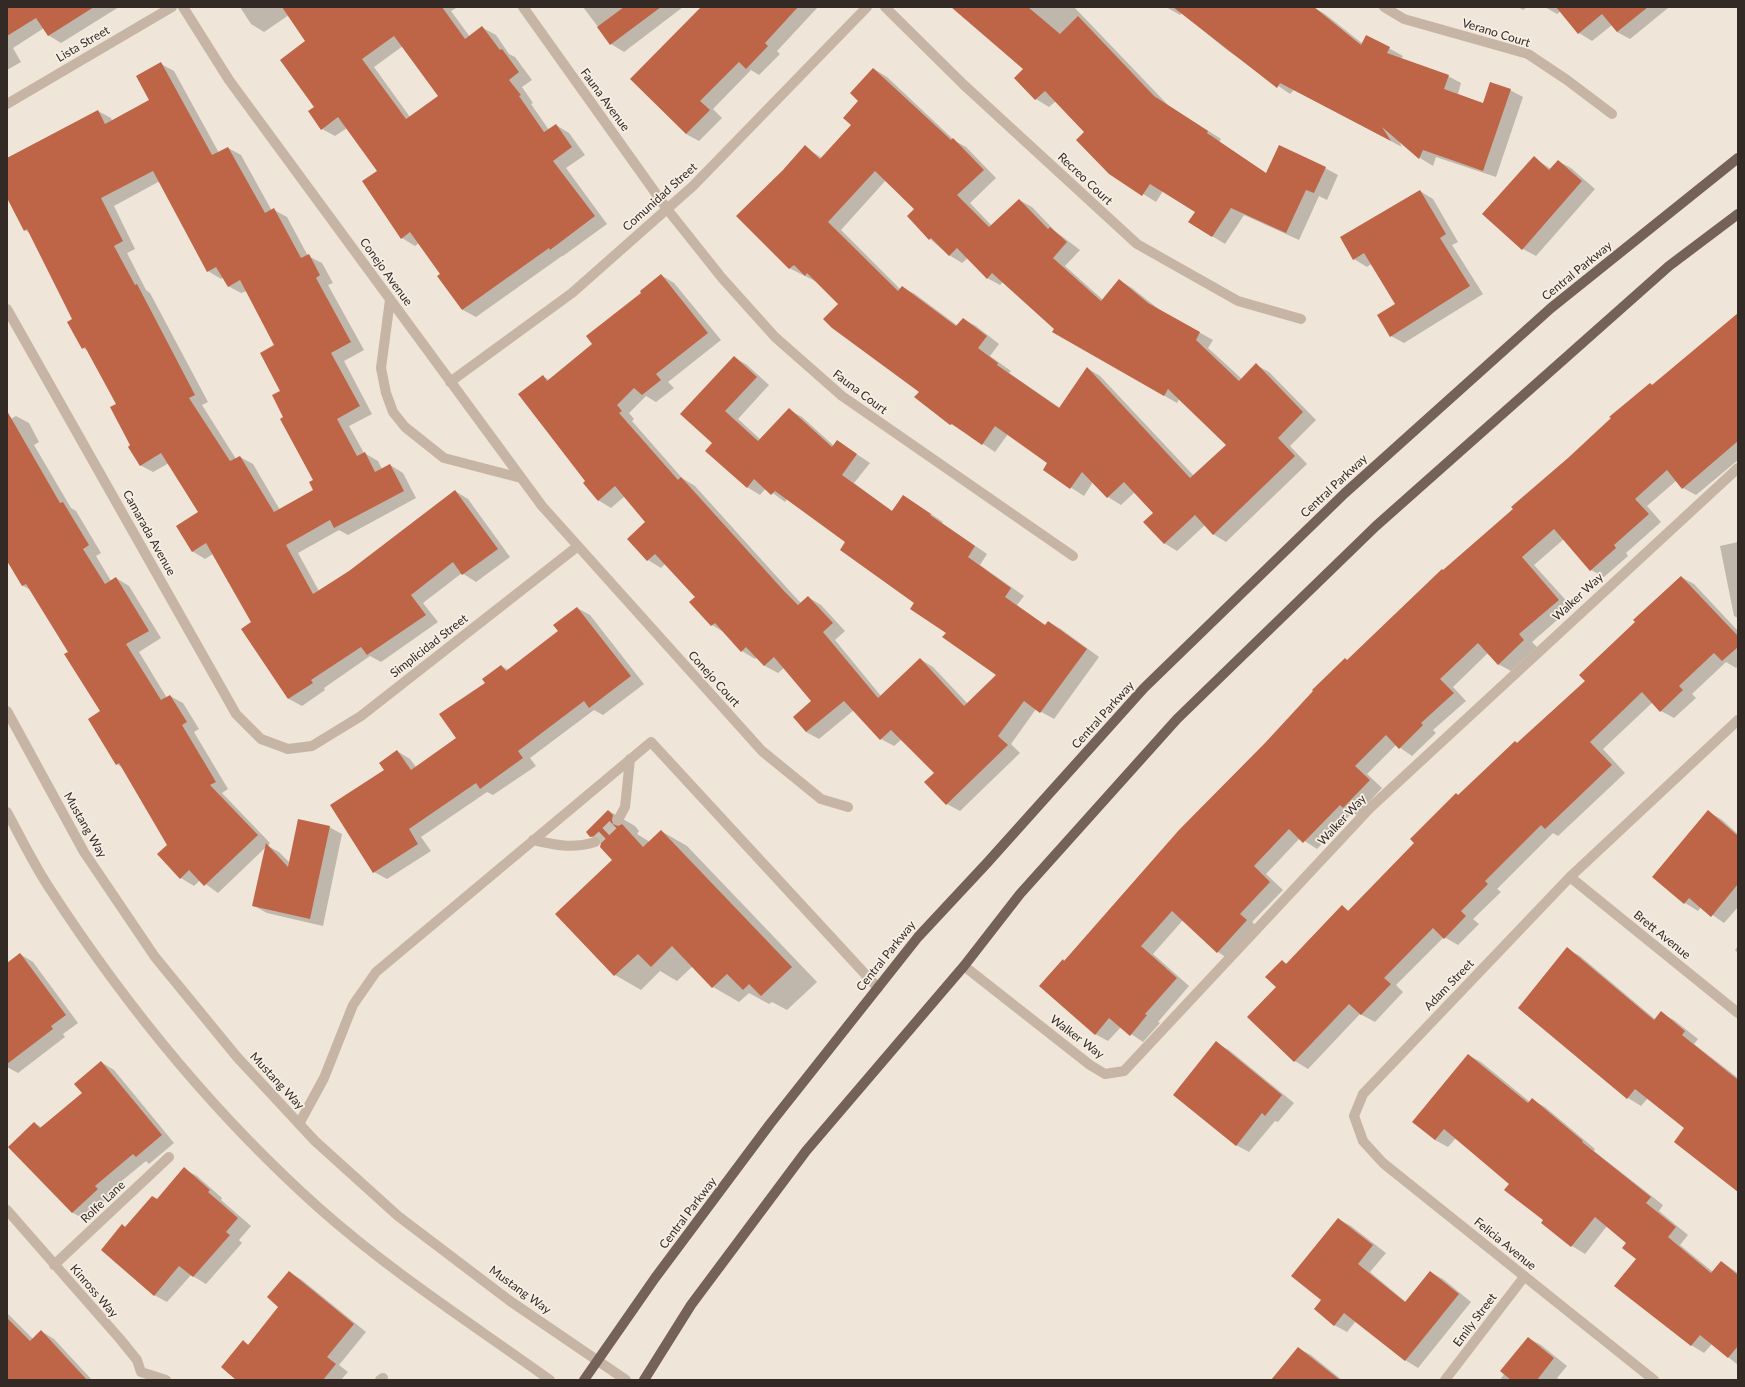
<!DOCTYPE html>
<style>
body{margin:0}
#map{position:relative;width:1745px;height:1387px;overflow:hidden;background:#efe5d8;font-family:Lato,sans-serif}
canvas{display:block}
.frame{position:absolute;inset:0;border:8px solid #332a26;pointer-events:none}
</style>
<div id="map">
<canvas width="1745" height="1387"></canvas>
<div class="frame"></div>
</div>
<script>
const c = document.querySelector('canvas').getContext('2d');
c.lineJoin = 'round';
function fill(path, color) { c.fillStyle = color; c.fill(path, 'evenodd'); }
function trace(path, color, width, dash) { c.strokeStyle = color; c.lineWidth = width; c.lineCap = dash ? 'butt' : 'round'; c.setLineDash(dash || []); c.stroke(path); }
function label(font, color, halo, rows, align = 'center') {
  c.font = font + ' Lato,sans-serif'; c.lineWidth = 3.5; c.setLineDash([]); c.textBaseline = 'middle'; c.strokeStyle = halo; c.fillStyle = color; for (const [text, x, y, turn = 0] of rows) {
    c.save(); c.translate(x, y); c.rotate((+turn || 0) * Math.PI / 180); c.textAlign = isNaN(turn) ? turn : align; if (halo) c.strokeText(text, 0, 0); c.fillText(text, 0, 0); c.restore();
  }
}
fill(new Path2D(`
 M7,7H119L61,43L48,35L44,28L13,48L21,62L7,70Z
 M240,7H458L451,11L470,37L483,28L496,35L509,54L515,57L532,80L522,87L533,103L531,104L549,130L556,125L569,133L585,155L566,168L607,224L563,256H562L476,317L463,310L442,274L419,243L415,246L402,238L379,171L347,128L335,136L322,129L315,107L307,42L289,15L264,32L251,24ZM403,46L440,96L410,117L374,67Z
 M583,7H683L624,52L611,44Z
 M703,7H818L777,51L780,54L759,75L751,70L713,109L722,118L699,141L686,134Z
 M952,7H1074L1168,105L1221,139L1219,142L1267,174L1325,168L1338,175L1327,200L1319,196L1299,240L1244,215L1225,244L1212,236L1197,212L1163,191L1156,202L1110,173L1086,132L1056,101L1049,107L1036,99L1015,78L1025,69Z
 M1166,7H1313L1325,14L1363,44L1367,36L1403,56L1401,59L1448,76L1461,83L1458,94L1483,104L1510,90L1523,97L1496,177L1436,157L1433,166L1420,158L1398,139L1402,147L1294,90L1290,94L1227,50L1182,13L1180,15Z
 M1518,7H1527L1523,10Z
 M1545,7H1668V8L1630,39L1617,32L1612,25L1592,41L1579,33L1561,11L1557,14Z
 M161,64L174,71L219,153L228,148L241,155L272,211L274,210L287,217L308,256L322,263L333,283L328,285L364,350L344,361L372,414L349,426L364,453L378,461L382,469L390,465L403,473L416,498L348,535L339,530L298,553L319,591L366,560L455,491L468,499L510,557L476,582L462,573L423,603L438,622L381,662L370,656L324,688L325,690L302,706L289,699L242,629L252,622L213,554L205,559L192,551L200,513L169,463L153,472L140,465L132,446L117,404L89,351L83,348L74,320L30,233L25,230L7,195V158L98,111L111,118L112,121L150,100ZM160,181L208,271L221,279L224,277L228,286L241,293L247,291L276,345L284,417L315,480V490L280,510L253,464L240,457L236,459L202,405L208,402L150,293L146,290L127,253L135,249L114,206Z
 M874,69L887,77L955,141L966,147L996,178L970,203L992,226L1019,200L1032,207L1055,231L1080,250L1065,266L1103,300L1119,280L1132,288L1161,311L1213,340L1208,348L1242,379L1256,365L1269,372L1316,420L1290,446L1307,464L1226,542L1213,534L1205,525L1177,551L1164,543L1154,513L1135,492L1121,505L1108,497L1093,482L1084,496L1044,470L1049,463L1008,434L995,452L983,444L951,424L819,283L789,268L783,171L805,147L822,158L852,125L860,101ZM886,180L915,209L930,239L949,255L962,263L968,258L987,278L1000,285L1003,282L1056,329L1054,332L1177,403L1179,399L1227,445L1194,476L1100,376L1087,368L1060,408L1009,373L1011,371L990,356L999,344L976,326L963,319L958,326L915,294L902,287L900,289L841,230Z
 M1534,158L1551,169L1558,161L1571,168L1595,189L1536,256L1523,249Z
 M1420,191L1433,199L1458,242L1452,245L1483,294L1404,343L1391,336L1396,304L1371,264L1367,267L1354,259Z
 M661,275L674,283L721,340L668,382L674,388L656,402L646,396L629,413L634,419L632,421L682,478L695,486L797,599L801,603L808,597L821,605L845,631L835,640L881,696L920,659L933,667L968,704L998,675L847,542L787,499L785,502L766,488L760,495L747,487L713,443L734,357L747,365L769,385L738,419L761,440L789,410L802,417L834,446L837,441L870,463L854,483L892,511L904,496L943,522L942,523L987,554L980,565L1024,596L1017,605L1046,626L1048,622L1061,629L1099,657L1054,719L1036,709L1011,744L1020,753L960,811L947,804L935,773L902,739L894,746L881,739L854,710L819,739L806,732L813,702L784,668L778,673L765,666L757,657L755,659L742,651L725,633L712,625L696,598L665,564L661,568L648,560L647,522L625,496L611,508L598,500L586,481L543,376L549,380L594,344Z
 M1738,315V460L1696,495L1683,488L1677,480L1647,506L1661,522L1626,553L1628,556L1604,577L1591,570L1564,539L1534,565L1572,607L1532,642L1537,647L1511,671L1498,664L1488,653L1453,687L1466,701L1433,730L1436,733L1412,756L1396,745L1367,774L1382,788L1357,815L1352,813L1317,849L1300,838L1266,874L1283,890L1252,922L1259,928L1230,960L1218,952L1183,920L1153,954L1189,986L1158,1022L1160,1023L1143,1042L1121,1027L1108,1041L1095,1034L1064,962L1347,661L1650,384L1653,385Z
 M16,416L29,423L39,442L34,445L71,508L76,511L101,553L96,556L111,581L116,578L129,586L161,638L139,652L167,698L170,696L183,703L199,729L194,732L228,789L222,793L270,843L268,846L279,852L290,863L329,827L342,834L323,926L267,913L254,906L266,847L218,893L200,880L194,886L181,878L158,854L168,845L123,768L117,764L101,712L69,652L31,590L23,586L7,560V421Z
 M1738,542V618L1734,616L1720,546Z
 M1681,577L1694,584L1738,631V666L1736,668L1726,662L1692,694L1696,698L1674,718L1661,711L1653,702L1603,749L1625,773L1558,836L1553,833L1497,889L1501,892L1473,919L1479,924L1458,945L1444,937L1396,985L1403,992L1375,1022L1360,1014L1308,1069L1295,1061L1249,1017L1278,987L1282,961L1287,964L1342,906L1349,911L1415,843L1458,796L1586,681L1637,622Z
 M577,608L590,615L644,684L603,715L594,710L530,758L536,766L493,795L487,792L421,837L431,851L387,879L374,872L385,771L397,751L410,759L416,767L458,739L487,683L501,666L509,670L560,631Z
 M609,811L635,826L639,831L637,834L650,842L661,831L687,846L817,982L787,1010L772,1002L769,1004L749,993L739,1002L713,987L693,966L677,981L660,971L641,990L615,975L556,914L613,860L602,842L591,836Z
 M1708,812L1721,819L1738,834V907L1724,923L1701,907L1698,911L1685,903L1653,877Z
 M1738,946V953L1735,950Z
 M1567,949L1580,956L1656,1020L1661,1013L1674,1020L1698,1039L1694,1044L1738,1078V1191L1686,1128L1648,1098L1641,1106L1628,1098L1519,1008Z
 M20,954L33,962L78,1023L63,1034L65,1037L18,1073L7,1067V964Z
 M1216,1043L1229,1050L1294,1103L1278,1122L1275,1121L1249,1152L1236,1145Z
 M1468,1055L1481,1062L1530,1102L1532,1100L1545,1107L1595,1149L1594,1151L1663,1205L1659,1211L1688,1235L1680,1245L1713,1272L1722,1262L1738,1273V1365L1712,1344L1704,1353L1691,1345L1628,1243L1607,1226L1585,1254L1572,1246L1542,1223L1545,1220L1511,1183L1456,1138L1448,1147L1435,1140L1414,1122Z
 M101,1062L114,1070L174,1143L149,1164L146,1161L107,1193L110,1196L86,1220L73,1213L10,1147L35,1123L42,1128L83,1093Z
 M184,1169L197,1176L222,1198L221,1200L251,1226L239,1240L242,1243L206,1284L191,1275L167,1302L154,1295L126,1228L158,1200Z
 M1338,1219L1351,1226L1386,1253L1370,1272L1406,1302L1430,1272L1443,1279L1471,1302L1418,1368L1405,1360L1356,1321L1347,1332L1334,1325L1322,1300Z
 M289,1272L302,1280L366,1332L339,1365L348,1372L341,1380H238L244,1342L249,1345L280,1306Z
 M7,1313L33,1339L41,1331L54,1339L92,1380H7Z
 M1528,1338L1541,1345L1567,1366L1557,1378L1560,1380H1500Z
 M1298,1348L1311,1355L1342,1380H1273Z`), '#0003');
fill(new Path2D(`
 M7,7H94L48,36L36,18L7,36Z
 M282,7H442L465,39L482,26L500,50L502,49L519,72L509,80L521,95L519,96L544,132L556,124L572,147L553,161L595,216L550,250L549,248L462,310L437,276L440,274L410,232L401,239L362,181L377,171L338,117L321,130L308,111L314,107L280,60L305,41ZM394,36L438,96L406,119L362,59Z
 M624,7H661L610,45L597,27Z
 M701,7H798L765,43L768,46L746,69L739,62L700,101L710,110L686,134L630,79Z
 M951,7H1028L1060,34L1078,16L1154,96L1208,131L1207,133L1266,173L1279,145L1326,167L1314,193L1306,190L1286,233L1231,208L1212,237L1188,222L1195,212L1150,184L1142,196L1109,174L1076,140L1084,132L1045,91L1035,100L1014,78L1023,69Z
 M1173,7H1314L1361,45L1366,35L1390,47L1387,53L1449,75L1444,89L1483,103L1490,82L1511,89L1483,171L1423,150L1419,159L1382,127L1391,141L1280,83L1277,88Z
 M1556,7H1648L1617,32L1602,14L1578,34Z
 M161,62L212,155L228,147L265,213L274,208L301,258L309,254L320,275L316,278L351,342L331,353L360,406L337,419L357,456L365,452L375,472L390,464L404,491L334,528L330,520L286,545L313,594L349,571L455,490L498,549L462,575L453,562L411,595L426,615L367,655L361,647L311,680L313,683L288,699L241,629L251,622L206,543L192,552L176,526L198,512L161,453L140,466L128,447L130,445L110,407L116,404L85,347L82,349L67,322L72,319L27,229L24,231L7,198V158L98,110L105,124L149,100L136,76ZM153,171L207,272L216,267L228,287L240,280L274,345L260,353L280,391L272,395L283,417L280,419L313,480L309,482L313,490L274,512L240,456L230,461L189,398L195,395L137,284L135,285L114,246L123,241L101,198Z
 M873,68L951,140L953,138L984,170L957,195L989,227L1019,199L1048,229L1050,227L1067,242L1053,258L1101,301L1119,279L1148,303L1200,332L1196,340L1239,381L1256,363L1303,412L1278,438L1295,456L1213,535L1195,515L1164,544L1143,522L1153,513L1124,482L1107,498L1082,472L1070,489L1043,470L1047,463L995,426L982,445L952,424L950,425L914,397L919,392L832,328L823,319L838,304L807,273L805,276L794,265L789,269L736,216L783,170L805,145L820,159L851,125L843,118L858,101L850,93ZM875,171L914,209L907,216L929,240L931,238L949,256L957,248L987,279L992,273L1054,329L1052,332L1164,396L1168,389L1226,445L1190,478L1087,367L1059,408L997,365L998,363L978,348L987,336L963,318L956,326L902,286L898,291L828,222Z
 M1534,156L1549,170L1558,160L1582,181L1522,250L1482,214Z
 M1420,190L1446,234L1440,238L1470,286L1390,337L1377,315L1395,304L1364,253L1353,260L1340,237Z
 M661,274L708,333L656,374L661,380L642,395L634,388L617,405L622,411L619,413L678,480L681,477L784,591L798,605L808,596L833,623L823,632L878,698L920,658L964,706L996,675L942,637L946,633L910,609L914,603L840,550L845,542L775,491L771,495L754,479L747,488L705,451L712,443L680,414L734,356L757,377L725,411L758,441L789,408L832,447L837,440L857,454L842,475L892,511L903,495L931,514L930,515L975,546L968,557L1011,588L1005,597L1045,625L1048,621L1087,649L1040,713L1024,701L998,736L1008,745L946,805L924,782L934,773L891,730L880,740L844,701L806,732L793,717L811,701L774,657L764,666L746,647L741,652L715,623L711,626L689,602L695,597L655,554L647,561L627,539L645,522L615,486L598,501L583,483L585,481L518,394L543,375L547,381L592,344L586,336L641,293L640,291Z
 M1738,313V441L1682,489L1667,470L1635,499L1649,514L1614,545L1616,548L1590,571L1554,529L1522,557L1559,600L1519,634L1524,640L1498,665L1478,643L1440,679L1454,693L1421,723L1423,725L1399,749L1386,735L1355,766L1370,780L1343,808L1340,805L1303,843L1289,829L1254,866L1270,882L1240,914L1247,920L1217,953L1172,911L1141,946L1177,978L1145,1014L1147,1015L1130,1036L1109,1018L1095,1035L1039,986L1063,959L1064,961L1179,830L1265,743L1313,691L1312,690L1345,658L1347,660L1442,569L1443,570L1513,509L1511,507L1568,458L1611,418L1609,417L1650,383L1652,385Z
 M7,411L60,503L63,502L89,545L83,549L105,584L116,577L149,631L126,644L161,700L170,695L187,722L182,725L216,782L210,785L258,835L204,886L189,870L180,879L157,854L167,845L119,763L116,765L88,719L100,711L64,654L68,652L26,584L22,586L7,561Z
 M1681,576L1738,636V647L1722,661L1714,653L1679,686L1683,690L1660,712L1642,692L1590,742L1612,765L1545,829L1541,825L1485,881L1488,884L1461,911L1466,916L1444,939L1433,928L1384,978L1391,984L1361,1015L1349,1004L1294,1062L1247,1017L1276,987L1265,977L1282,960L1286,964L1342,905L1348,911L1414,843L1410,839L1456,793L1458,795L1515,741L1517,743L1585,681L1579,675L1635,622L1633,620Z
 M577,607L631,676L589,708L584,701L518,751L523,758L480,789L476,783L409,829L418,844L373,873L330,805L384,770L379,763L397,750L411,770L456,738L439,714L485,683L482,679L501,665L506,671L558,631L553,625Z
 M608,810L613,815L612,820L613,824L618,826L622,824L643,847L661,830L792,967L761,996L749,984L743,990L727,974L712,988L672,946L651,967L638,954L614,976L555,914L612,860L600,847L601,843L600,838L596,836L590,837L586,832Z
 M1708,810L1738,836V884L1711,917L1689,898L1684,904L1652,877Z
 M298,819L330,826L310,919L252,906L266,843L288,867Z
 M1567,947L1654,1020L1661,1011L1685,1031L1682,1035L1738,1080V1192L1674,1142L1684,1128L1635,1089L1627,1099L1518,1008Z
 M20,953L66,1015L51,1026L53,1029L7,1064V963Z
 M1216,1041L1282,1095L1265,1116L1262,1113L1236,1146L1173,1095Z
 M1468,1054L1528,1103L1532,1098L1583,1141L1582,1142L1651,1197L1646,1203L1676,1227L1668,1237L1711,1273L1721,1261L1738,1275V1346L1728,1358L1700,1335L1691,1346L1614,1286L1636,1259L1622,1248L1626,1243L1595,1217L1571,1247L1541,1223L1543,1220L1504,1190L1509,1184L1444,1129L1435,1140L1412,1122Z
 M101,1061L162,1135L136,1157L133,1154L95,1186L98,1189L72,1213L8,1147L34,1122L40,1128L82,1093L74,1084Z
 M184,1167L210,1190L208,1192L238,1218L226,1232L230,1235L193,1277L179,1266L154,1296L101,1250L122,1224L125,1227L152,1196L157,1199Z
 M1338,1218L1373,1245L1358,1264L1405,1302L1430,1271L1459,1294L1405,1361L1344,1313L1334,1326L1314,1309L1321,1300L1291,1276Z
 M289,1271L354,1324L327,1357L336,1364L323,1380H236L221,1367L243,1340L248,1345L278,1307L267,1297Z
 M7,1318L30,1341L41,1330L87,1380H7Z
 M1528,1337L1554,1358L1537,1380H1511L1500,1371Z
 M1298,1347L1340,1380H1271Z`), '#be6547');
trace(new Path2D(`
 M595,842L618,820`), '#c9c0b4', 10, [10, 5]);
trace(new Path2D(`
 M183,7L229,80L542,506L762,751L821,799L848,807
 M523,7L667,209L722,278L775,337L842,396L1073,556
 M885,7L964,85L1137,244L1238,301L1301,319
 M1384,7L1404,19L1528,54L1567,80L1612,114
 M7,104L172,7
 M390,300L381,368L386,393L393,412L405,427L444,458L521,478
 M7,309L236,714L261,739L288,749L312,746L361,716L578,546
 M450,382L572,293L693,186L867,7
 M7,711L84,852L155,957L237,1057L315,1141L398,1216L510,1301L626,1380
 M7,812C21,838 34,865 50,889C126,1006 215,1115 319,1208C391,1272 472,1324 550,1380
 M618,820L625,807L630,759
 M533,840C555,845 573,849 595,842
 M1570,877L1738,1013
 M964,966L1090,1065L1105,1074L1124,1071L1370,808L1738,468
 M299,1124L324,1078L353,1005L376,972L651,742L878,988
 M7,1210L120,1339L137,1360L141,1372
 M54,1265L169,1157
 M141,1372L166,1380
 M380,1380L383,1378
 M1445,1380L1524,1277
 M1654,1380L1383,1163L1363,1141L1354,1116L1363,1094L1570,877L1738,720`), '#c6b5a5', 10);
trace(new Path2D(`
 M584,1380L655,1278L770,1124L918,937L987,863L1144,688L1345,493L1551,308L1738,158
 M644,1380L691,1305L806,1151L964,966L1020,894L1177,719L1376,526L1669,266L1738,214`), '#746158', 10);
label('12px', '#332a26', '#f7efe4', [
 ["Verano Court",1496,33,17],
 ["Lista Street",83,44,-30],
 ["Fauna Avenue",605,100,54],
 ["Recreo Court",1085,179,43],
 ["Comunidad Street",660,197,-42],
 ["Central Parkway",1577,271,-39],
 ["Conejo Avenue",386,272,54],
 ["Fauna Court",860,392,37],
 ["Central Parkway",1334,486,-43],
 ["Camarada Avenue",149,533,61],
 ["Walker Way",1578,597,-43],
 ["Simplicidad Street",429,646,-38],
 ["Conejo Court",714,679,48],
 ["Central Parkway",1103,715,-48],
 ["Walker Way",1342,820,-47],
 ["Mustang Way",85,825,60],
 ["Brett Avenue",1662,935,39],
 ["Central Parkway",886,956,-51],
 ["Adam Street",1449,985,-46],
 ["Walker Way",1077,1037,37],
 ["Mustang Way",277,1081,47],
 ["Rolfe Lane",103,1202,-43],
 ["Central Parkway",688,1213,-53],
 ["Felicia Avenue",1505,1244,39],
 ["Mustang Way",520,1290,36],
 ["Kinross Way",94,1291,49],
 ["Emily Street",1475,1320,-53]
]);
</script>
